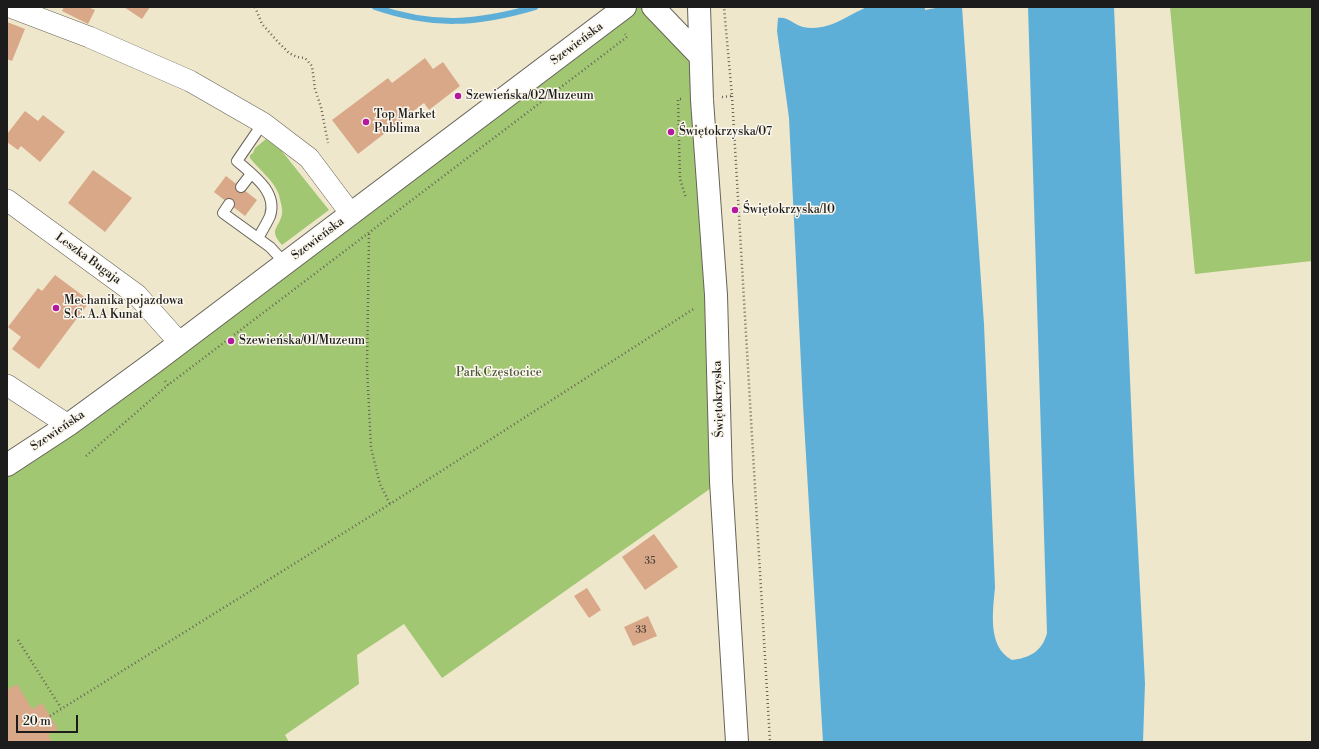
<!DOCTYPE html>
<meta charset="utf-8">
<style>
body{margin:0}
#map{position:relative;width:1319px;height:749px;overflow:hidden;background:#efe7cb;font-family:"Libre Bodoni",serif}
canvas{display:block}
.frame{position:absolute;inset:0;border:8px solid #1c1c1c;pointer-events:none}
.scale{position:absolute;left:16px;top:715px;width:62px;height:18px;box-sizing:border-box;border:2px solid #1c1c1c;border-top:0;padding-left:5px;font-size:12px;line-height:14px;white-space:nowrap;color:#1c1c1c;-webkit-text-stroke:3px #fbf7ec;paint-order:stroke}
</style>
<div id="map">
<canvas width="1319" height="749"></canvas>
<div class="frame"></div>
<div class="scale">20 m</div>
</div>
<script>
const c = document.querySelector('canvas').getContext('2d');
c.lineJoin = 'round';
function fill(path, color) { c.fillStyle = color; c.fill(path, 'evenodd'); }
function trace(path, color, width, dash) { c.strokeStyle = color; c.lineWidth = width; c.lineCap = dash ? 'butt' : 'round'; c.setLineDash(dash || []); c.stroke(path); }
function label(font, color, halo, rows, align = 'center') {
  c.font = font + ' "Libre Bodoni",serif'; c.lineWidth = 3; c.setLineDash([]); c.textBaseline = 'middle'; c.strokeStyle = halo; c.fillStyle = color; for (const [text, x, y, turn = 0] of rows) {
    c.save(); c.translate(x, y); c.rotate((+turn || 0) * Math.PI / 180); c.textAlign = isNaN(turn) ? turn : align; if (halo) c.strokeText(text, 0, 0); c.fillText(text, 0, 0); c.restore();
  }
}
fill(new Path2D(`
 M625,7H653L700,56L721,481L442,678L404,624L357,655L359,684L285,735L289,742H7V465Z
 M1170,7H1312V261L1195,274Z
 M266,139L281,150L329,210L282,245C268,229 279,229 282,214C283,209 280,200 279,195C273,179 260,171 250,158V155L253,153L255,148Z`), '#a2c772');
fill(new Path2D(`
 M867,7H925V10L941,7H962L984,324L995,587C993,611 987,647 1012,660C1029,658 1042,652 1047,633L1028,7H1114L1134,472L1145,683L1143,742H823L803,405L789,118L777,31L778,18C788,16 794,25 803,27C828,32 846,16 867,7Z`), '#5dafd8');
trace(new Path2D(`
 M375,7C433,27 477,24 535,7`), '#5dafd8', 6);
fill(new Path2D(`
 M64,7H88L95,10L88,24L62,11Z
 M124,7H150L142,19Z
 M7,22L25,29L12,61L7,59Z
 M425,58L433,69L443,62L460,86L429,110L424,103L358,154L332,120L388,78L392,83Z
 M25,111L38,121L43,115L65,132L40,162L21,146L18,150L7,142V134Z
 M93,170L132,198L105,232L68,203Z
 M226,176L257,200L245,216L214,192Z
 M55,275L90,301L39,369L12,349L21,337L8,327L38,288L42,291Z
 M654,534L678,567L645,590L622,557Z
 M587,588L601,610L589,618L574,596Z
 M648,616L657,636L633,646L624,627Z
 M17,684L32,709L42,703L58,729L48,735L52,742H7V690Z`), '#d8a888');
const service = new Path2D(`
 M241,187L251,174
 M229,204L223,213L270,247L285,263
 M258,238C262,231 267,223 270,216C278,192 253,175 237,161L263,123`);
const minor = new Path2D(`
 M10,7L89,37L190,81L263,123L309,158L351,214
 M7,200L137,295L179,342
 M7,385L68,425`);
const tertiary = new Path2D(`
 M653,7L700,56
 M699,7L702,100L716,295L721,481L737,742
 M7,465L68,425L153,363L625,7`);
trace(service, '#666359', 12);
trace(minor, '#666359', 22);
trace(tertiary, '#666359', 24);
trace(new Path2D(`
 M255,7L262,24L278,42L289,53L297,57L305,58L312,66L315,89L321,107L328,143
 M732,96L770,742
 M722,97L732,96L724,7
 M681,99H678L680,179L686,198
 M369,234L367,368L371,448L380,484L390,504
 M165,381L168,385L627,37L625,34
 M86,456L168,385
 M18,640L61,708
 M50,716L390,504L695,308`), '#666359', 2.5, [1, 3]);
trace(service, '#fff', 10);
trace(minor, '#fff', 21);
trace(tertiary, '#fff', 22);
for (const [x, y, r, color] of [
 [458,96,4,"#b5179e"],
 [366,122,4,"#b5179e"],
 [671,132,4,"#b5179e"],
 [735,210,4,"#b5179e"],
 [56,308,4,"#b5179e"],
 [231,341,4,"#b5179e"]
]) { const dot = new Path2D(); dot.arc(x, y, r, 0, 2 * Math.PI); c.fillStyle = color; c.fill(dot); trace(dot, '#fbf7ec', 1.5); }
label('10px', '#4b3f37', null, [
 ["35",650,562],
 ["33",641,631]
]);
label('12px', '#1c1c1c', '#fbf7ec', [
 ["Szewieńska",577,44,-37],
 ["Szewieńska",318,239,-37],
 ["Leszka Bugaja",88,259,36],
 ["Świętokrzyska",719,399,-92],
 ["Szewieńska",58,431,-34]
]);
label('12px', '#1c1c1c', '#fbf7ec', [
 ["Szewieńska/02/Muzeum",466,96],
 ["Top Market",374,115],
 ["Publima",374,129],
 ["Świętokrzyska/07",679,132],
 ["Świętokrzyska/10",743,210],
 ["Mechanika pojazdowa",64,301],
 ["S.C. A.A Kunat",64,315],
 ["Szewieńska/01/Muzeum",239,341]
], 'left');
label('12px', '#4b583a', '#fbf7ec', [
 ["Park Częstocice",499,373]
]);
</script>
